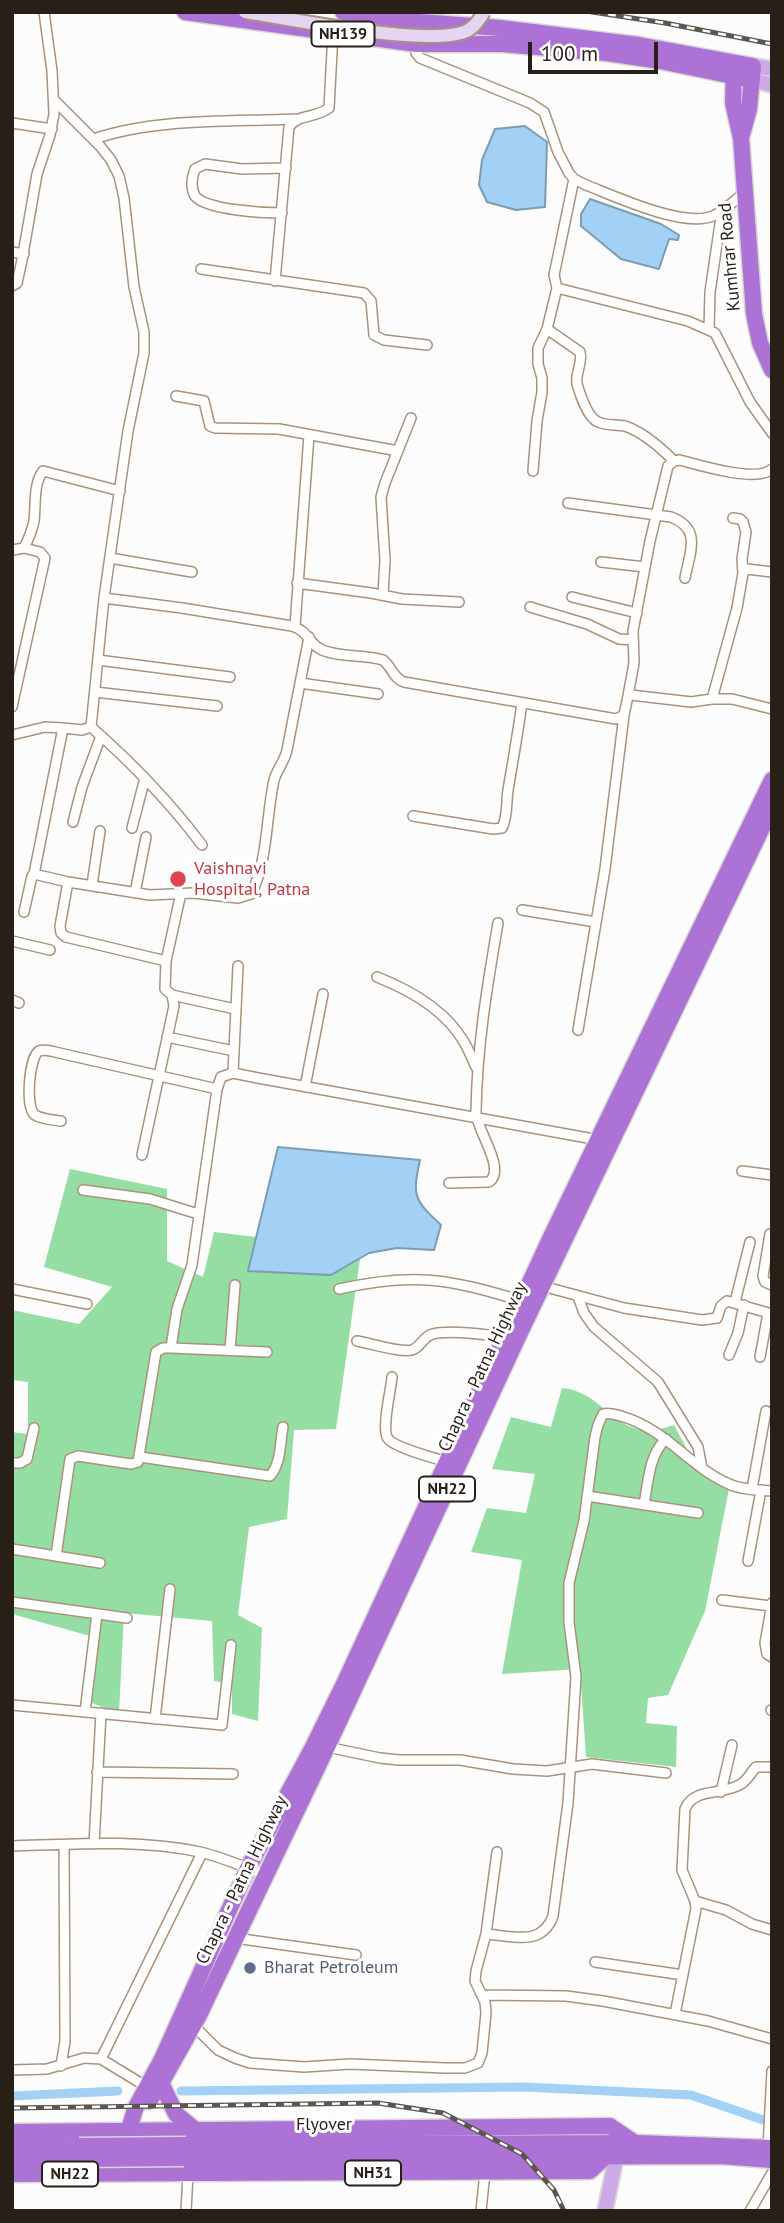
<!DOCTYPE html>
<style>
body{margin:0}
#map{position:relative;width:784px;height:2223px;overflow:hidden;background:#fcfcfc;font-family:"PT Sans",sans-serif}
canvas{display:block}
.frame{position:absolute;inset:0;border:14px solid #281f16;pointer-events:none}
.scale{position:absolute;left:528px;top:42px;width:130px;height:32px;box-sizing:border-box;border:4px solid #281f16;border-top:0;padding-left:9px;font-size:21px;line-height:24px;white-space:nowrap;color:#281f16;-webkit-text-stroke:5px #fff;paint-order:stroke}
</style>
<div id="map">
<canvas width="784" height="2223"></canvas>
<div class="frame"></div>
<div class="scale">100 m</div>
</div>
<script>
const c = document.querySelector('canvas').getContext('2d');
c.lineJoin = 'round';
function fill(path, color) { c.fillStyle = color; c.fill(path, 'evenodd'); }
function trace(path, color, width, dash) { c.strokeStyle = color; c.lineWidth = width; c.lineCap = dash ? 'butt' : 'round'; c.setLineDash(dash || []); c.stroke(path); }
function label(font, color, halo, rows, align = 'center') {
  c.font = font + ' "PT Sans",sans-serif'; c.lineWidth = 6; c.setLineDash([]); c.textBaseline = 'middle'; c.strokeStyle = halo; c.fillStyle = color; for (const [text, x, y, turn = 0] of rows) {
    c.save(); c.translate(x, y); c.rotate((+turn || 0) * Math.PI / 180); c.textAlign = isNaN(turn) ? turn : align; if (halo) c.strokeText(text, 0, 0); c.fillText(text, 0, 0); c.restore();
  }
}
fill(new Path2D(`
 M70,1169L167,1189V1261L203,1277L214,1232L256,1237L249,1271L331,1275L360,1259L336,1429L294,1430L287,1519L249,1527L238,1615L262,1628L258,1721L232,1714V1684L214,1681L212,1621L124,1613L119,1713L92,1703L90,1636L12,1614V1432L28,1434V1382L12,1380V1310L79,1324L112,1287L44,1267Z
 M562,1388C609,1392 614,1447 674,1425L700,1473L729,1489L705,1611L668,1695L648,1698L646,1723L677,1726L676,1767L586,1757L580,1669L502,1674L522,1560L471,1552L487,1508L526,1513L535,1474L492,1469L511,1417L551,1427Z`), '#94dda3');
const water = new Path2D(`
 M525,126L547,142L545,207L516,210L487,202L479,185L482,160L495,129Z
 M590,199L661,224L679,235L678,240L669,239L659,269L621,259L581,226V214Z
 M278,1147L420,1160C412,1196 414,1200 441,1225L434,1250L397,1248L369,1253L331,1275L248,1271Z`);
fill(water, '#a2d1f5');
trace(water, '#7d9cb2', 2);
trace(new Path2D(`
 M181,2091L525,2087L691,2095L772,2123
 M12,2096L118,2091`), '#a2d1f5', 9);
const street = new Path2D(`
 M417,44L416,53L420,58L530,103L544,112L558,152L569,173L574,179L586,185C617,197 683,228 713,216C724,211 734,201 744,193
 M54,100L100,146L111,160L119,176L124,198L134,287L144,332V353L128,431L104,598L91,727L82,730L63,728L34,874L68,882L150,895L193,893L238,898L251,894C268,862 266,816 274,780C277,769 285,761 287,750L309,637
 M12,123L52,129
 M94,139C154,118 231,122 295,119
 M574,179L554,275L557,288L688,321L715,333L750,402L772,433
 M282,213C264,213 206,210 195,196C190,187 192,177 195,169L205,164L242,169L286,168
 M12,252L24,254
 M201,269L364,293L371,301L374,335L384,340L427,345
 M275,281L289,127C297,114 317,118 329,108L333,33
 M12,286L17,283L22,260L37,174L50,135L54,114L52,71L44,12
 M547,329L580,352C583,363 575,373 577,384C580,394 587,417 598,422C606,426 616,424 625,426C643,432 660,447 674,461
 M709,329L710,292L722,210
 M176,396L204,401L210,426L215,428L279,429L398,451
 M533,471L537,421L542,392V378L538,364V348L547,329L557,288
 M568,503L671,517C702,529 690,551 685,578
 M733,518L740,519L743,522L746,532L742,559L743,573
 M12,550L24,548C28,540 32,531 34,521C36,506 33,484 43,471L120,491
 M110,558L192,572
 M601,562L645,567
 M772,572L747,569L743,573L737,608L712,699H732L772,709
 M297,583L371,593L402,599L459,602
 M383,595L385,560L381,497L385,483L411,418
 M572,597L637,613
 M104,598L182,608L292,626C309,631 308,644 322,650C341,658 364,654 383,660C392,667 393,678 404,682L616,719L624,715L628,696L631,695L691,702L712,699
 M530,607L587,624L619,639L633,640
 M295,626L309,435
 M98,660L230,677
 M300,683L378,694
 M95,692L217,706
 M628,696L634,663L633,631L650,541L668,466L674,461L680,460C698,465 758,483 772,469
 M12,707L45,558L40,552L24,548
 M91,727C132,763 169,801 202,845
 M12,735L45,727L63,728
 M413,816L493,829L502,828C508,816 506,803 508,790C513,761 518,732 522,703
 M73,822L82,787L101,736
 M132,828L145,778
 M68,882L60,926L61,933L66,937L166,961L181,893
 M92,885L100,831
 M135,893L146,837
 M522,910L596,922
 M24,912L32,876L34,874
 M12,941L50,950
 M377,977C410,990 446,1011 464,1042C469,1050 472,1059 476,1067
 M172,995L235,1009
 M12,1000L19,1003
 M578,1030L605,869L624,715
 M167,1037L234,1051
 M233,1073L238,966
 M305,1087L323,994
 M61,1121C53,1120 41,1119 35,1115C25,1108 29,1057 39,1051C44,1049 50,1051 55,1052L217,1089
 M142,1155L174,1006L172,995L165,989L166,961
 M742,1171L772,1175
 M449,1183L489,1182C507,1169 476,1130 476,1112C477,1047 487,987 498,923
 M83,1190L150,1199L198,1214
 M770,1234L763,1276L765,1282L772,1285
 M542,1286L624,1308L702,1320L717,1318L721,1306L727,1301L772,1314
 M12,1289L87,1304
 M339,1289C415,1272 449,1279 522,1301
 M578,1297L584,1313L594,1327L658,1382L698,1447L702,1468
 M735,1302L750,1242
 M357,1341C370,1343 400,1353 412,1350C421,1347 423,1336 433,1334C448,1330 489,1334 504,1338
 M171,1348L177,1309L192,1265L217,1089L221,1077L233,1073L258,1078L599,1140
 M230,1350L235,1285
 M729,1355L738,1333L744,1305
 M760,1357L768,1313
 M392,1377C391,1390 382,1425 387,1437C391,1447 435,1458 447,1462
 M140,1457L270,1476C281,1464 280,1443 283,1427
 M12,1463H20L27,1459L34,1428
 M752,1489L766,1411
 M587,1496L698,1513
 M644,1505C648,1483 649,1454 666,1439
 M12,1549L100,1563
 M56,1556L70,1459L78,1456L131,1464L138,1462L156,1352L163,1348H171L267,1352
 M748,1561L761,1490
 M722,1600L771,1606
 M12,1602L127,1618
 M772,1603L765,1643L767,1654L772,1657
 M12,1705L222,1725L231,1645
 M771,1710H772
 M85,1712L97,1614
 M155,1719L170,1589
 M327,1747L380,1758L399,1760H460L513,1769L547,1771L592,1764L666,1773
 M97,1772L233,1774
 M721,1792L732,1745
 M94,1844L101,1713
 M12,1846C75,1844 138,1839 200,1852C222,1857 244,1867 266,1875
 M695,1901L726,1910L752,1924L772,1930
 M486,1934C512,1936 542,1947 553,1916L568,1803L576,1677L569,1622V1583L584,1521L595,1437L598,1425L603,1414C610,1412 617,1415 624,1417C666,1430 690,1467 729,1484C742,1490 758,1490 772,1491
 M235,1938L356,1955
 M595,1962L683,1975
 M483,1995L566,1996L603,2001L708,2021L772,2039
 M675,2014L696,1909L695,1901L682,1870L685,1809C694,1787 722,1796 741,1784C748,1780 751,1772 756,1767H772
 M193,2025L218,2050L235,2058L250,2063L304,2067L350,2064L445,2068H465L478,2063L482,2053L486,2013L485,2002L475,1981L476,1971L486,1934L497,1852
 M101,2059L202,1853
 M61,2066L65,2041L64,1845
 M12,2070L47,2069L84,2058L101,2059L147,2087
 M768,2148L772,2071
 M186,2211L188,2174
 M481,2211L485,2172
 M750,2211L772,2173`);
const primary = new Path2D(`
 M753,66L772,69
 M752,80L772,85
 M605,2211L616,2158`);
const highway = new Path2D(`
 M185,12L417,44H502L607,53L660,61L752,80
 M343,12L420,22L500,28L639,45L753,66L749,109L741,138
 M734,69L733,103L741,138L754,314L760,343L772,370
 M161,2083L176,2114L194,2129
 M149,2101L161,2083L199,2015L327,1747L523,1326L772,807
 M12,2132L610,2126L635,2143
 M186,2145L638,2143L772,2148
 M12,2147L79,2146
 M184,2158L721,2156L772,2160
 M12,2160L80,2159
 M127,2173L129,2130L135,2109L162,2059L248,1868L313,1747L344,1684L550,1239L772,780
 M12,2174L590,2171L604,2158`);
trace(street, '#ab927b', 12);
trace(primary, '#d8d7d5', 18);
trace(highway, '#d8d7d5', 19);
trace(street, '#fff', 9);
trace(primary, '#cdaae6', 14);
trace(highway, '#ac72d5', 16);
const rail = new Path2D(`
 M592,12L665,23L772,44
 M12,2108L378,2103L443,2113L522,2154L554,2190L564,2211`);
trace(rail, '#5d564f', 5);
trace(rail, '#fff', 2.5, [8]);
const secondaryBridge = new Path2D(`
 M245,12C287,18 440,50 470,29C476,25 481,17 484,12`);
const highwayBridge = new Path2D(`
 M79,2146L186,2145
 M80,2159L184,2158`);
trace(secondaryBridge, '#ab927b', 16, []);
trace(highwayBridge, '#d8d7d5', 19, []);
trace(secondaryBridge, '#e6d5f2', 12);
trace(highwayBridge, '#ac72d5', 16);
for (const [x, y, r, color] of [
 [178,879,9,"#e0444e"],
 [250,1968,7,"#5c6f8a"]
]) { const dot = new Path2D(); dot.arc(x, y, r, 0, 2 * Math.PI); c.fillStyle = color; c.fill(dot); trace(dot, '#fff', 2.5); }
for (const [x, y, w] of [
 [343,34,63],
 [447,1489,56],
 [373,2173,56],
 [70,2174,56]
]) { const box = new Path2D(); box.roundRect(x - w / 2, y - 12.5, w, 25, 5); c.fillStyle = '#fff'; c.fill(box); trace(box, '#281f16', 2); }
label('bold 16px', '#281f16', null, [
 ["NH139",343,34],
 ["NH22",447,1489],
 ["NH31",373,2173],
 ["NH22",70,2174]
]);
label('18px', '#281f16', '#fff', [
 ["Kumhrar Road",730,257,-95],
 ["Chapra - Patna Highway",483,1367,-65],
 ["Chapra - Patna Highway",242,1880,-64],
 ["Flyover",324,2125]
]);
label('18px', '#be3a42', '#fff', [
 ["Vaishnavi",194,869],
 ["Hospital, Patna",194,890]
], 'left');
label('18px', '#4e5e75', '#fff', [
 ["Bharat Petroleum",264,1968]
], 'left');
</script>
